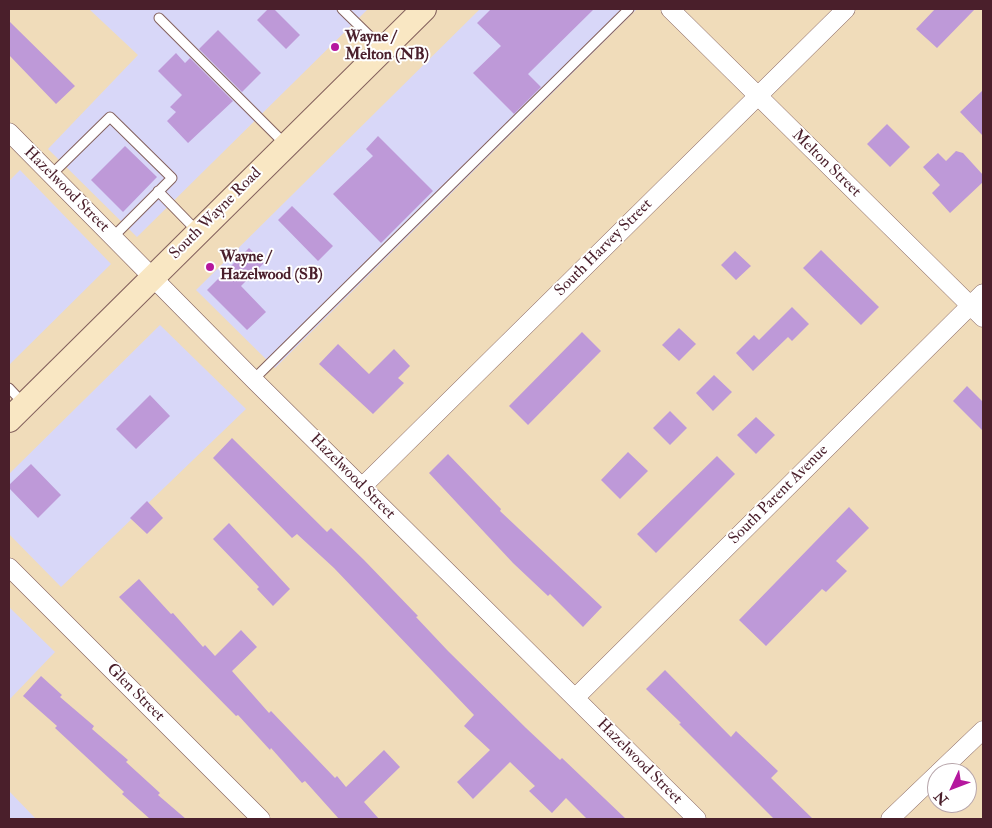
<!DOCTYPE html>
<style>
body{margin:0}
#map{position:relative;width:992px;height:828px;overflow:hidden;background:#f0dcba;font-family:"IM FELL Double Pica",serif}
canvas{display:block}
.frame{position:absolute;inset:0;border:10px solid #4a1f2b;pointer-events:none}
.north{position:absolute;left:927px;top:763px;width:50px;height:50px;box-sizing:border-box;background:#fff;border:1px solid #b7a5aa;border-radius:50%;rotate:227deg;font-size:14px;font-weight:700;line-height:20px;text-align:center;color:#4a1f2b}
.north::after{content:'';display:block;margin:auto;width:18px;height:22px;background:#b5179e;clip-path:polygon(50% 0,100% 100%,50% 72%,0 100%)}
</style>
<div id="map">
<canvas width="992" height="828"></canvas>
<div class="frame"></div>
<div class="north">N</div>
</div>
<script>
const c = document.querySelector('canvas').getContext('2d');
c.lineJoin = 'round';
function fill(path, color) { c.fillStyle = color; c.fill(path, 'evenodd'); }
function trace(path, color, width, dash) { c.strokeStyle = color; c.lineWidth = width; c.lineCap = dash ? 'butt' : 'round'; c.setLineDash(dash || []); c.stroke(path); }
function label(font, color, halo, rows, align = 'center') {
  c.font = font + ' "IM FELL Double Pica",serif'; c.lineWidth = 4; c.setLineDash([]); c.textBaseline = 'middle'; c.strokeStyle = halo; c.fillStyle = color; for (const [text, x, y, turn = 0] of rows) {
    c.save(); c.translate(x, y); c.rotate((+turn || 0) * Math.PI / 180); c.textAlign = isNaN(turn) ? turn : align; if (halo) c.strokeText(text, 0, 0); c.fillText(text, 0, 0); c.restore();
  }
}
fill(new Path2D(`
 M89,9H368L137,237L48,149L138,55Z
 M480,9H637L275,368L196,290Z
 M20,170L111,264L9,365V181Z
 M160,325L246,409L61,587L9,534V474Z
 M9,607L55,652L9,700Z
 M9,791L36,819H9Z`), '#d8d7f8');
fill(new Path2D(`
 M268,9H274L300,35L286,49L257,20Z
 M491,9H594L528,74L541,87L514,114L473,73L501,46L477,23Z
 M935,9H975L937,48L916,29Z
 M9,21L75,86L56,104L9,55Z
 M218,30L261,73L242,92L199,49Z
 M176,53L185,63L190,58L233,101L188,143L167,121L176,112L170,107L182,95L158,71Z
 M983,90V136L960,112Z
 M887,124L910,147L890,167L867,144Z
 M378,136L433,191L381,243L333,194L373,156L366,149Z
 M125,146L157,177L123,212L91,180Z
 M956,151L963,153L983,175V182L950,213L932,193L940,185L923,167L938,153L946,161Z
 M292,206L333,246L318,261L278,220Z
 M249,248L264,263L241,286L266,312L247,330L207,290Z
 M821,250L879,307L861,325L803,268Z
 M735,251L751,266L736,280L721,265Z
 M792,307L809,324L792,341L788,337L753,371L736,353L754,335L759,340Z
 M679,328L696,344L679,361L662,345Z
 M582,332L601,351L528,425L509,406Z
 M338,344L369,374L394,349L410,366L398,378L404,383L373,414L319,364Z
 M714,375L732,392L713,411L696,393Z
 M967,386L983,402V431L953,401Z
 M150,395L170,416L136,449L116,429Z
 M670,411L687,428L670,445L653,428Z
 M756,417L775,435L756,454L737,435Z
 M232,438L327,532L331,528L364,560L418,616L416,617L448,651L526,728L560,760L562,758L626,819H587L566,798L552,813L529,791L535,786L510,762L473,799L457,782L490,750L464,726L474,715L334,568L297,534L292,538L213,458Z
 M628,452L648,471L620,499L601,480Z
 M448,454L501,509L500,511L602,607L583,627L550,594L548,596L513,563L429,473Z
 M717,456L735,474L656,553L637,534Z
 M31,464L61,495L38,518L9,488V485Z
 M147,501L163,518L147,534L130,518Z
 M849,507L869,528L836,561L847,571L826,592L822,589L766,646L739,620Z
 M229,523L290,589L273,606L257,589L259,587L213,539Z
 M139,579L171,614L173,613L203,647L205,645L215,656L241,630L257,647L232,671L269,713L271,711L335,778L337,776L346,787L384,750L400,767L364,802L379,819H339L305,781L302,783L271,748L270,750L238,715L236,716L119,597Z
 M665,670L731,737L736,731L778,771L771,778L813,819H774L679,724L681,723L646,689Z
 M41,676L62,695L60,697L94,726L92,729L128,760L126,762L160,793L158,795L186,819H150L122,794L124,792L55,728L57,726L23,696Z`), '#be99d8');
const lane = new Path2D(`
 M342,9L383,49
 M159,18L286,145
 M51,175L110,117L172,178L112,238
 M158,191L198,232
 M253,380L629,9
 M9,388L24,404`);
const street = new Path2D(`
 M670,9L983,318
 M9,132L255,381L697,819
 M362,487L846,9
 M9,567L261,819
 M575,698L983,293
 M938,773L983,730
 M890,819L937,774`);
const secondary = new Path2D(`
 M9,420L424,9`);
trace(lane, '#84615d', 11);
trace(street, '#84615d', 19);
trace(secondary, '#84615d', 26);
trace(lane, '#fff', 9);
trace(street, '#fff', 18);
trace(secondary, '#f9e7c3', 24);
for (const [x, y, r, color] of [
 [335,47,5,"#b5179e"],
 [210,267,5,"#b5179e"]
]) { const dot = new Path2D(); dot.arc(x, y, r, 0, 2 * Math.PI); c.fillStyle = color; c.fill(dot); trace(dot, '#fff', 2); }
label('bold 16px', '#4a1f2b', '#fff', [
 ["Wayne /",345,38],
 ["Melton (NB)",345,56],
 ["Wayne /",220,258],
 ["Hazelwood (SB)",220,276]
], 'left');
label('16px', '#4a1f2b', '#fff', [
 ["Melton Street",826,164,44],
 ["Hazelwood Street",66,190,45],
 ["South Wayne Road",216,214,-45],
 ["South Harvey Street",604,248,-45],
 ["Hazelwood Street",352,477,45],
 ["South Parent Avenue",779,495,-45],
 ["Glen Street",135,693,45],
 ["Hazelwood Street",639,762,45]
]);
</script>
